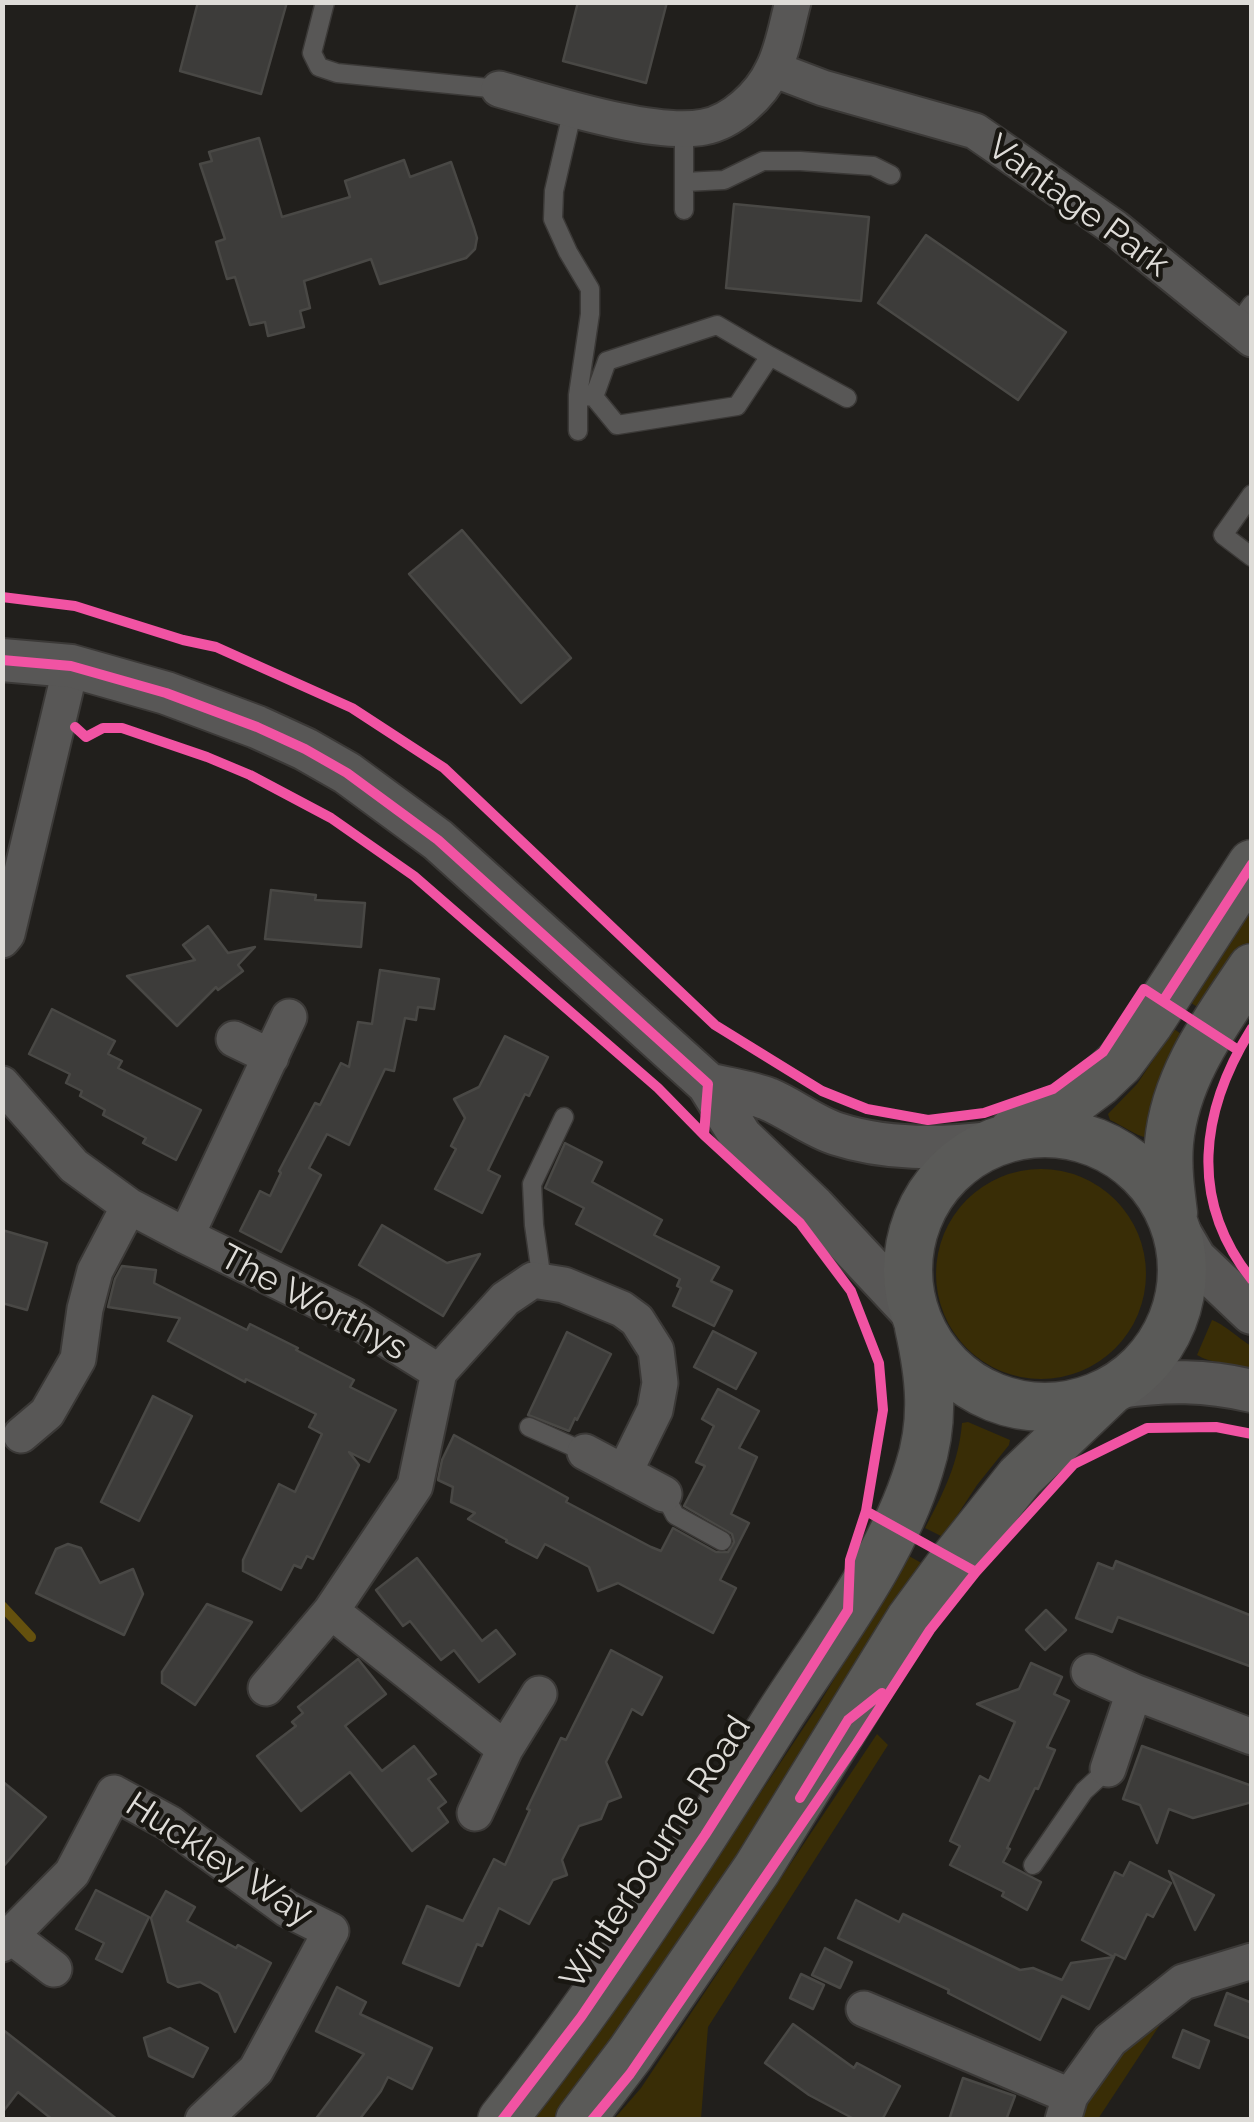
<!DOCTYPE html>
<style>
body{margin:0}
#map{position:relative;width:1254px;height:2122px;overflow:hidden;background:#211f1c;font-family:Raleway,sans-serif}
canvas{display:block}
.frame{position:absolute;inset:0;border:5px solid #dedcd8;pointer-events:none}
</style>
<div id="map">
<canvas width="1254" height="2122"></canvas>
<div class="frame"></div>
</div>
<script>
const c = document.querySelector('canvas').getContext('2d');
c.lineJoin = 'round';
function fill(path, color) { c.fillStyle = color; c.fill(path, 'evenodd'); }
function trace(path, color, width, dash) { c.strokeStyle = color; c.lineWidth = width; c.lineCap = dash ? 'butt' : 'round'; c.setLineDash(dash || []); c.stroke(path); }
function label(font, color, halo, rows, align = 'center') {
  c.font = font + ' Raleway,sans-serif'; c.lineWidth = 9; c.setLineDash([]); c.textBaseline = 'middle'; c.strokeStyle = halo; c.fillStyle = color; for (const [text, x, y, turn = 0] of rows) {
    c.save(); c.translate(x, y); c.rotate((+turn || 0) * Math.PI / 180); c.textAlign = isNaN(turn) ? turn : align; if (halo) c.strokeText(text, 0, 0); c.fillText(text, 0, 0); c.restore();
  }
}
fill(new Path2D(`
 M1251,905V941L1204,1011L1191,1003Z
 M1174,1029L1187,1038L1147,1138C1135,1135 1121,1125 1110,1120L1108,1114L1137,1084Z
 M936 1274a105 105 0 1 1 210 0a105 105 0 1 1-210 0Z
 M1212,1320C1222,1323 1240,1339 1251,1346V1369C1234,1363 1211,1364 1197,1355Z
 M968,1422L1010,1440L1009,1445L977,1485L943,1537L925,1528C943,1494 959,1462 962,1423Z
 M909,1556L925,1565L742,1857L559,2119L531,2120L679,1916L816,1709Z
 M877,1734L888,1745L708,2027L701,2119H614L641,2088Z
 M1160,2017L1161,2023L1098,2119L1076,2120L1119,2055Z`), '#392d06');
trace(new Path2D(`
 M2,1606L31,1637`), '#65510e', 10);
const building = new Path2D(`
 M198,2H287L261,94L180,71Z
 M578,2H667L646,83L563,61Z
 M259,138L282,217L350,197L345,181L404,160L410,177L451,162L474,228L477,238L475,249L466,258L380,284L371,259L304,281L310,308L300,311L304,327L268,336L265,322L250,325L235,277L227,279L216,242L225,239L200,164L212,161L209,152Z
 M734,204L869,217L861,301L726,288Z
 M926,235L1066,332L1018,400L878,303Z
 M462,530L571,658L521,703L409,574Z
 M271,890L316,895L315,900L365,903L361,947L265,939Z
 M208,926L228,953L255,947L238,965L243,971L218,990L216,987L177,1026L127,976L195,960L183,945Z
 M380,970L439,979L434,1009L418,1007L416,1020L405,1018L394,1071L385,1069L349,1145L327,1134L309,1168L321,1175L281,1252L240,1231L260,1191L270,1196L281,1173L279,1171L315,1103L320,1105L341,1063L349,1067L358,1022L372,1024Z
 M52,1009L115,1041L108,1054L122,1061L118,1068L201,1110L176,1160L143,1143L146,1138L103,1115L105,1110L80,1096L82,1091L66,1083L70,1074L29,1054Z
 M505,1036L548,1057L529,1096L525,1094L488,1170L500,1176L482,1213L435,1189L456,1149L451,1146L465,1118L454,1099L479,1087Z
 M565,1143L602,1162L592,1182L662,1220L654,1235L719,1267L711,1281L732,1291L714,1326L673,1306L681,1288L677,1286L680,1279L576,1224L584,1208L545,1188Z
 M382,1225L447,1263L480,1254L443,1316L359,1265Z
 M2,1230L47,1243L27,1310L2,1303Z
 M122,1266L156,1270L154,1283L247,1330L250,1324L298,1348L296,1350L354,1380L350,1387L396,1410L369,1462L349,1452L359,1465L313,1559L307,1556L301,1568L294,1565L281,1590L243,1571V1560L279,1484L295,1492L322,1434L309,1427L316,1414L246,1379L245,1382L168,1341L180,1318L108,1307L115,1279Z
 M713,1331L756,1353L736,1389L694,1367Z
 M567,1332L611,1354L577,1420L575,1418L569,1431L528,1415Z
 M718,1389L759,1411L739,1448L757,1457L731,1514L749,1523L720,1580L736,1588L713,1633L618,1583L598,1591L589,1567L545,1544L537,1558L506,1542L507,1540L468,1519L475,1513L451,1502L453,1487L438,1480L442,1460L454,1435L568,1498L566,1502L651,1547L661,1551L673,1528L716,1552H728L734,1542L732,1534L684,1506L705,1466L696,1462L714,1426L702,1419Z
 M153,1396L192,1416L139,1521L101,1502Z
 M68,1544L81,1548L100,1583L133,1569L143,1594L124,1635L36,1593L56,1549Z
 M417,1558L482,1641L496,1630L515,1654L479,1682L454,1650L441,1660L410,1621L403,1626L376,1590Z
 M1116,1561L1252,1616V1667L1118,1617L1112,1632L1076,1618L1098,1563L1113,1569Z
 M207,1604L252,1622L195,1705L162,1683V1672Z
 M1046,1610L1066,1630L1045,1650L1026,1630Z
 M611,1650L662,1677L642,1715L632,1709L606,1762L621,1797L608,1802L601,1819L579,1826L562,1860L567,1875L553,1880L529,1924L499,1908L482,1946L477,1944L459,1986L403,1963L427,1906L463,1921L494,1859L505,1865L530,1810L527,1809L561,1738L566,1740Z
 M358,1659L386,1694L345,1726L382,1771L414,1746L436,1774L428,1779L446,1802L438,1808L448,1822L412,1851L350,1772L301,1811L257,1756L296,1726L292,1722L303,1713L298,1707Z
 M1031,1663L1062,1677L1054,1694L1069,1701L1047,1747L1055,1750L1038,1789L1035,1788L1007,1848L1010,1849L1003,1862L1041,1882L1027,1910L1002,1896L1004,1892L950,1865L960,1846L950,1841L980,1776L989,1781L1015,1722L977,1704L1019,1689Z
 M1142,1746L1252,1786V1802L1193,1818L1169,1809L1157,1843L1140,1805L1123,1799Z
 M2,1781L46,1817L2,1868Z
 M1130,1862L1171,1883L1153,1917L1147,1914L1125,1959L1115,1954L1114,1957L1082,1940L1115,1872L1123,1876Z
 M1169,1871L1214,1895L1195,1930Z
 M96,1890L149,1917L122,1972L96,1959L104,1943L76,1929Z
 M166,1891L195,1907L187,1921L236,1948L238,1945L271,1963L235,2032L219,1993L200,1982L178,1987L168,1982L151,1918Z
 M856,1900L899,1922L903,1914L1020,1970L1033,1968L1062,1980L1071,1963L1114,1957L1089,2009L1062,1996L1040,2040L948,1993L949,1990L838,1938Z
 M825,1948L852,1962L840,1988L812,1975Z
 M801,1974L824,1985L813,2009L790,1998Z
 M337,1987L366,2002L360,2014L432,2048L412,2089L388,2077L381,2091L359,2120H315L364,2054L316,2031Z
 M1227,1993L1252,2003V2039L1215,2025Z
 M793,2024L854,2068L857,2063L900,2086L882,2120H856L809,2095L765,2063Z
 M170,2028L208,2048L193,2077L149,2056L144,2038Z
 M2,2029L118,2120H53L18,2092L2,2113Z
 M1183,2030L1209,2041L1199,2068L1173,2057Z
 M963,2078L1015,2096L1006,2120H949Z`);
fill(building, '#3d3c3a');
trace(building, '#494845', 2.5);
const service = new Path2D(`
 M325,2L312,53L319,67L337,73L499,89
 M573,109L554,191L553,219L568,252L590,289V314L578,395V431
 M685,182L724,180L763,161H800L873,166L891,175
 M684,210V129
 M1236,326L1252,304
 M770,356L847,398
 M578,395L594,397L607,361L717,325L770,356L737,406L617,425L594,397
 M1252,494L1223,535L1252,557
 M542,1281L534,1225L532,1184L564,1117
 M529,1427L585,1452
 M664,1494L675,1515L722,1541
 M1033,1865L1084,1791L1108,1769`);
const minor = new Path2D(`
 M773,69L823,88L975,131L1115,228L1252,339
 M499,89C550,103 654,137 704,127C732,122 761,95 773,69C783,50 787,24 793,2
 M2,940L7,934L71,666
 M234,1039L271,1057
 M2,1084L74,1166L129,1206L186,1236L351,1317L439,1372
 M186,1236L289,1017
 M21,1435L47,1413L78,1359L85,1309L95,1271L129,1206
 M585,1452L664,1494
 M331,1611L505,1749L475,1813
 M1089,1672L1134,1692L1108,1769
 M266,1688L331,1611L415,1486L439,1372L505,1299L533,1280L564,1285L622,1309L637,1320L656,1350L660,1383L655,1410L624,1473
 M1134,1692L1252,1737
 M505,1749L539,1694
 M11,1936L54,1969
 M2,1944L72,1873L114,1793L169,1823L287,1909L331,1931L256,2070L203,2120
 M864,2009L1070,2096
 M1063,2120L1070,2096L1110,2040L1183,1982L1252,1961`);
const tertiary = new Path2D(`
 M2,660L71,666L166,693L257,727L305,749L347,773L438,840L708,1084L741,1137L814,1207L915,1315
 M708,1084C727,1089 750,1092 768,1099C792,1109 812,1126 837,1134C886,1150 939,1149 990,1143
 M1177,1228L1195,1259L1252,1313
 M1119,1387C1165,1380 1206,1380 1252,1391`);
const secondary = new Path2D(`
 M1013,1132L1071,1103L1099,1082L1120,1062L1149,1023L1252,864
 M908 1270a137 137 0 1 1 274 0a137 137 0 1 1-274 0Z
 M1173,1213C1170,1190 1167,1167 1169,1143C1175,1076 1216,1022 1252,968
 M502,2120C603,1993 691,1856 777,1719C828,1639 891,1560 919,1469C935,1420 930,1376 919,1327
 M580,2120L630,2054L757,1869L910,1620L954,1560L1020,1477L1109,1392`);
trace(service, '#3b3937', 21);
trace(minor, '#3b3937', 39);
trace(tertiary, '#3b3937', 46);
trace(secondary, '#3b3937', 51);
trace(service, '#585756', 18);
trace(minor, '#585756', 35);
trace(tertiary, '#585756', 42);
trace(secondary, '#5a5a58', 48);
trace(new Path2D(`
 M2,597L75,606L183,640L216,647L352,708L444,768L715,1025L822,1091L867,1109L928,1120L984,1113L1053,1089L1103,1052L1144,989L1238,1050
 M2,660L71,666L166,693L257,727L305,749L347,773L438,840L708,1084L704,1135
 M75,727L86,737L103,728H122L207,757L250,775L331,818L414,876L658,1088L704,1135L800,1223L851,1291L879,1363L883,1410L866,1511L850,1560L848,1610L705,1835L581,2017L502,2120
 M1163,1001L1252,864
 M1252,1028C1200,1111 1188,1200 1252,1280
 M866,1511L976,1572
 M800,1798L848,1720L882,1693
 M592,2120L630,2074L857,1743L930,1630L976,1572L1074,1464L1147,1428L1216,1427L1252,1434`), '#f153a3', 10);
label('35px', '#dedcd8', '#191712', [
 ["Vantage Park",1078,206,36],
 ["The Worthys",313,1303,28],
 ["Winterbourne Road",656,1853,-57],
 ["Huckley Way",219,1860,33]
]);
</script>
